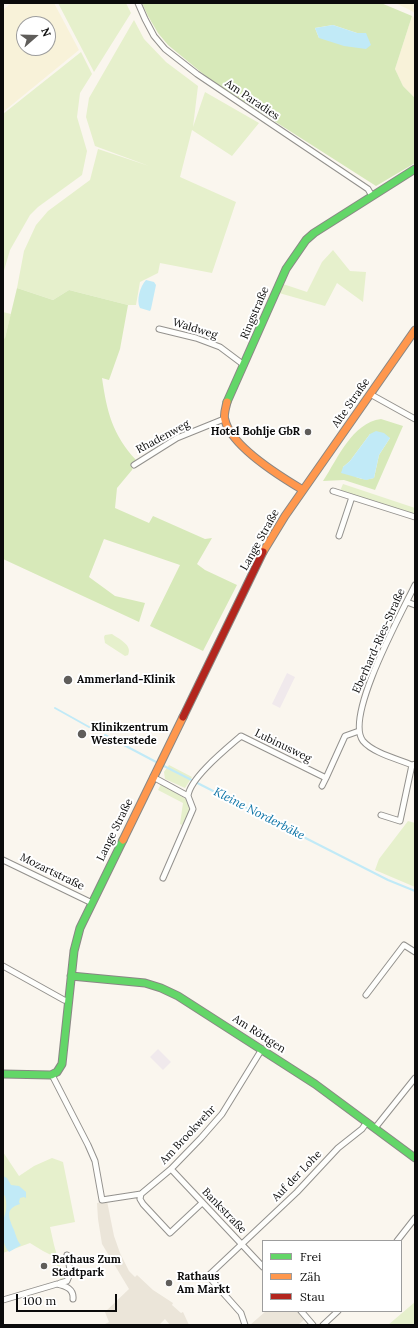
<!DOCTYPE html>
<meta charset="utf-8">
<style>
body{margin:0}
#map{position:relative;width:418px;height:1328px;overflow:hidden;background:#faf6ee;font-family:Lora,serif}
canvas{display:block}
.frame{position:absolute;inset:0;border:4px solid #0b0b0b;pointer-events:none}
.legend{position:absolute;left:262px;top:1240px;width:140px;height:72px;box-sizing:border-box;background:#fff;border:1px solid #9d9d9d;margin:0;padding:5px 7px;list-style:none;font-size:12px;color:#0b0b0b}
.legend li{display:flex;align-items:center;gap:8px;height:20px}
.legend b{width:20px;border:1px solid #9d9d9d}
.north{position:absolute;left:16px;top:16px;width:40px;height:40px;box-sizing:border-box;background:#fff;border:1px solid #9d9d9d;border-radius:50%;rotate:70deg;font-size:11px;font-weight:700;line-height:16px;text-align:center;color:#0b0b0b}
.north::after{content:'';display:block;margin:auto;width:14px;height:18px;background:#5f5d5a;clip-path:polygon(50% 0,100% 100%,50% 72%,0 100%)}
.scale{position:absolute;left:16px;top:1294px;width:101px;height:18px;box-sizing:border-box;border:2px solid #0b0b0b;border-top:0;padding-left:5px;font-size:12px;line-height:14px;white-space:nowrap;color:#0b0b0b;-webkit-text-stroke:3px #fff;paint-order:stroke}
</style>
<div id="map">
<canvas width="418" height="1328"></canvas>
<div class="frame"></div>
<ul class="legend">
<li><b style="height:5px;background:#63d668"></b>Frei</li>
<li><b style="height:5px;background:#ff974d"></b>Zäh</li>
<li><b style="height:5px;background:#b3261e"></b>Stau</li>
</ul>
<div class="north">N</div>
<div class="scale">100 m</div>
</div>
<script>
const c = document.querySelector('canvas').getContext('2d');
c.lineJoin = 'round';
function fill(path, color) { c.fillStyle = color; c.fill(path, 'evenodd'); }
function trace(path, color, width, dash) { c.strokeStyle = color; c.lineWidth = width; c.lineCap = dash ? 'butt' : 'round'; c.setLineDash(dash || []); c.stroke(path); }
function label(font, color, halo, rows, align = 'center') {
  c.font = font + ' Lora,serif'; c.lineWidth = 4; c.setLineDash([]); c.textBaseline = 'middle'; c.strokeStyle = halo; c.fillStyle = color; for (const [text, x, y, turn = 0] of rows) {
    c.save(); c.translate(x, y); c.rotate((+turn || 0) * Math.PI / 180); c.textAlign = isNaN(turn) ? turn : align; if (halo) c.strokeText(text, 0, 0); c.fillText(text, 0, 0); c.restore();
  }
}
fill(new Path2D(`
 M287,673L295,677L280,708L272,704Z
 M158,1049L171,1062L163,1070L150,1057Z`), '#f0e9ec');
fill(new Path2D(`
 M11,3H54L79,50L3,112V10ZM24,24H48V48H24Z
 M395,3H415V13L408,9Z
 M412,16L415,18V98L403,86L395,69Z`), '#f8f2d9');
fill(new Path2D(`
 M58,3H126L131,13L94,72Z
 M134,20L144,39L166,62L198,86L193,127L205,92L259,123L232,156L192,130L180,177L236,202L212,273L160,263L158,273L140,282L136,305H128L69,290L53,300L17,288L24,251L36,225L48,211L90,180L98,149L149,166L95,146L86,117L89,98Z
 M81,52L92,74L80,93L77,117L87,151L82,175L38,207L30,215L10,250L3,274V114Z
 M333,250L350,271L366,272L363,302L337,283L325,306L279,293L283,284L307,292L322,262Z
 M3,312L11,314L5,338L3,339Z
 M343,484L415,508V514L340,491Z
 M112,634C119,639 133,645 128,655L125,656L105,643L104,637L105,635Z
 M169,765L192,777L185,788L165,779L164,772Z
 M161,784L186,799L190,810L182,825L180,824L183,803L158,790Z
 M408,821L415,823V887L375,870L379,859Z
 M3,1152L19,1176L34,1166L52,1158L63,1162L75,1222L50,1227L54,1245L64,1280L61,1281L56,1261L53,1256L43,1251L30,1243L3,1253Z
 M415,1302V1325H388Z`), '#e6f0cc');
fill(new Path2D(`
 M142,3H381L412,16L395,69L403,86L415,98V163L376,186L213,82L168,45L158,33L148,16ZM333,25L357,33H366L319,38L315,28Z
 M17,288L53,300L69,290L128,305L120,349L109,380L102,378C107,412 112,434 136,460L132,470L117,488L115,508L149,523L153,516L205,539L212,538L197,564L205,570L237,585L203,651L150,626L180,565L104,539L89,577L115,596L145,603L139,622L3,559V339L5,338Z
 M381,419L403,426L375,490L344,480L323,481C338,458 352,423 381,419ZM370,434L390,438L379,455L374,478C359,482 354,476 343,467L350,461Z`), '#d7e9b9');
fill(new Path2D(`
 M107,1201L114,1236L120,1253L129,1271L135,1277L137,1275L153,1290L173,1303L172,1305L181,1313L183,1312L189,1325H170L165,1319L159,1325H103L109,1322L105,1312L129,1289L102,1244L98,1219L97,1203Z
 M266,1311H297L305,1319L298,1325H250Z`), '#ebe5d9');
fill(new Path2D(`
 M333,25L357,33H366L371,45L366,49L344,46L319,38L315,28Z
 M146,280L154,282L156,285L151,309L150,311L140,308C136,301 140,286 146,280Z
 M376,431L384,433L390,438L379,455L374,478L366,480L341,473L343,467L350,461L370,434Z
 M3,1176L7,1178L11,1185L19,1186L26,1192V1198L24,1197L20,1198L19,1202L20,1204C4,1209 9,1218 14,1230C16,1235 17,1241 21,1245L9,1252C1,1243 3,1231 3,1220C7,1212 7,1203 5,1196L3,1194Z`), '#c1eaf7');
trace(new Path2D(`
 M55,708L89,727
 M105,735L158,763
 M162,765L388,880L415,891`), '#c1eaf7', 2);
const street = new Path2D(`
 M138,3L145,19L154,36L165,49L197,74L368,189L372,196
 M159,329L196,338L220,347L244,365
 M370,394L415,419
 M134,465L177,438L224,419
 M333,491L415,517
 M339,536L352,497
 M415,585C402,612 344,717 363,741C373,753 398,759 412,765L415,764
 M407,602L415,605
 M153,777L188,796L193,809L163,878
 M322,786L326,778
 M188,796C190,778 226,749 241,736L326,778L345,736L359,731
 M381,815L400,821L412,765
 M3,860L92,903
 M3,966L64,1000L69,1001
 M366,995L404,945L415,952
 M52,1075L88,1145L95,1161L102,1200L141,1194L171,1169L201,1138L222,1114L262,1049
 M375,1128L415,1078
 M171,1169L263,1267
 M141,1194L140,1199L143,1204L170,1233L202,1203
 M397,1241L415,1218
 M60,1283L67,1281C72,1272 69,1264 67,1255
 M3,1300L57,1284C66,1286 74,1289 73,1299
 M301,1311L313,1325
 M245,1325L241,1313L208,1276L297,1192L338,1148L362,1129L367,1122
 M323,1325L338,1311`);
const fast = new Path2D(`
 M227,402L286,269L306,240L314,233L415,169
 M71,976L145,983L161,988L178,996L315,1084L415,1158
 M3,1074L51,1075L57,1072L62,1064L74,951L80,928L123,840`);
const slow = new Path2D(`
 M227,402C226,407 223,415 225,420C231,446 281,477 303,490
 M263,552L285,516L415,330
 M123,840L183,717`);
const jam = new Path2D(`
 M183,717L263,552`);
trace(street, '#93918d', 7);
trace(fast, '#898784', 9);
trace(slow, '#898784', 9);
trace(jam, '#898784', 9);
trace(street, '#fefefc', 5);
trace(fast, '#63d668', 7);
trace(slow, '#ff974d', 7);
trace(jam, '#b3261e', 7);
for (const [x, y, r, color] of [
 [308,432,4,"#5f5d5a"],
 [68,680,5,"#5f5d5a"],
 [82,734,5,"#5f5d5a"],
 [44,1266,4,"#5f5d5a"],
 [169,1283,4,"#5f5d5a"]
]) { const dot = new Path2D(); dot.arc(x, y, r, 0, 2 * Math.PI); c.fillStyle = color; c.fill(dot); trace(dot, '#fff', 1.5); }
label('11px', '#0b0b0b', '#fff', [
 ["Am Paradies",252,100,34],
 ["Ringstraße",255,313,-67],
 ["Waldweg",195,329,17],
 ["Alte Straße",351,403,-55],
 ["Rhadenweg",163,437,-28],
 ["Lange Straße",260,540,-61],
 ["Eberhard-Ries-Straße",379,641,-66],
 ["Lubinusweg",283,746,26],
 ["Lange Straße",115,830,-64],
 ["Mozartstraße",52,872,26],
 ["Am Röttgen",259,1034,33],
 ["Am Brookwehr",188,1135,-47],
 ["Auf der Lohe",297,1176,-46],
 ["Bankstraße",224,1211,46]
]);
label('bold 11px', '#0b0b0b', '#fff', [
 ["Hotel Bohlje GbR",300,432,"right"],
 ["Ammerland-Klinik",77,680],
 ["Klinikzentrum",91,728],
 ["Westerstede",91,741],
 ["Rathaus Zum",52,1260],
 ["Stadtpark",52,1273],
 ["Rathaus",177,1277],
 ["Am Markt",177,1290]
], 'left');
label('italic 12px', '#0b73a6', '#fff', [
 ["Kleine Norderbäke",259,814,27]
]);
</script>
